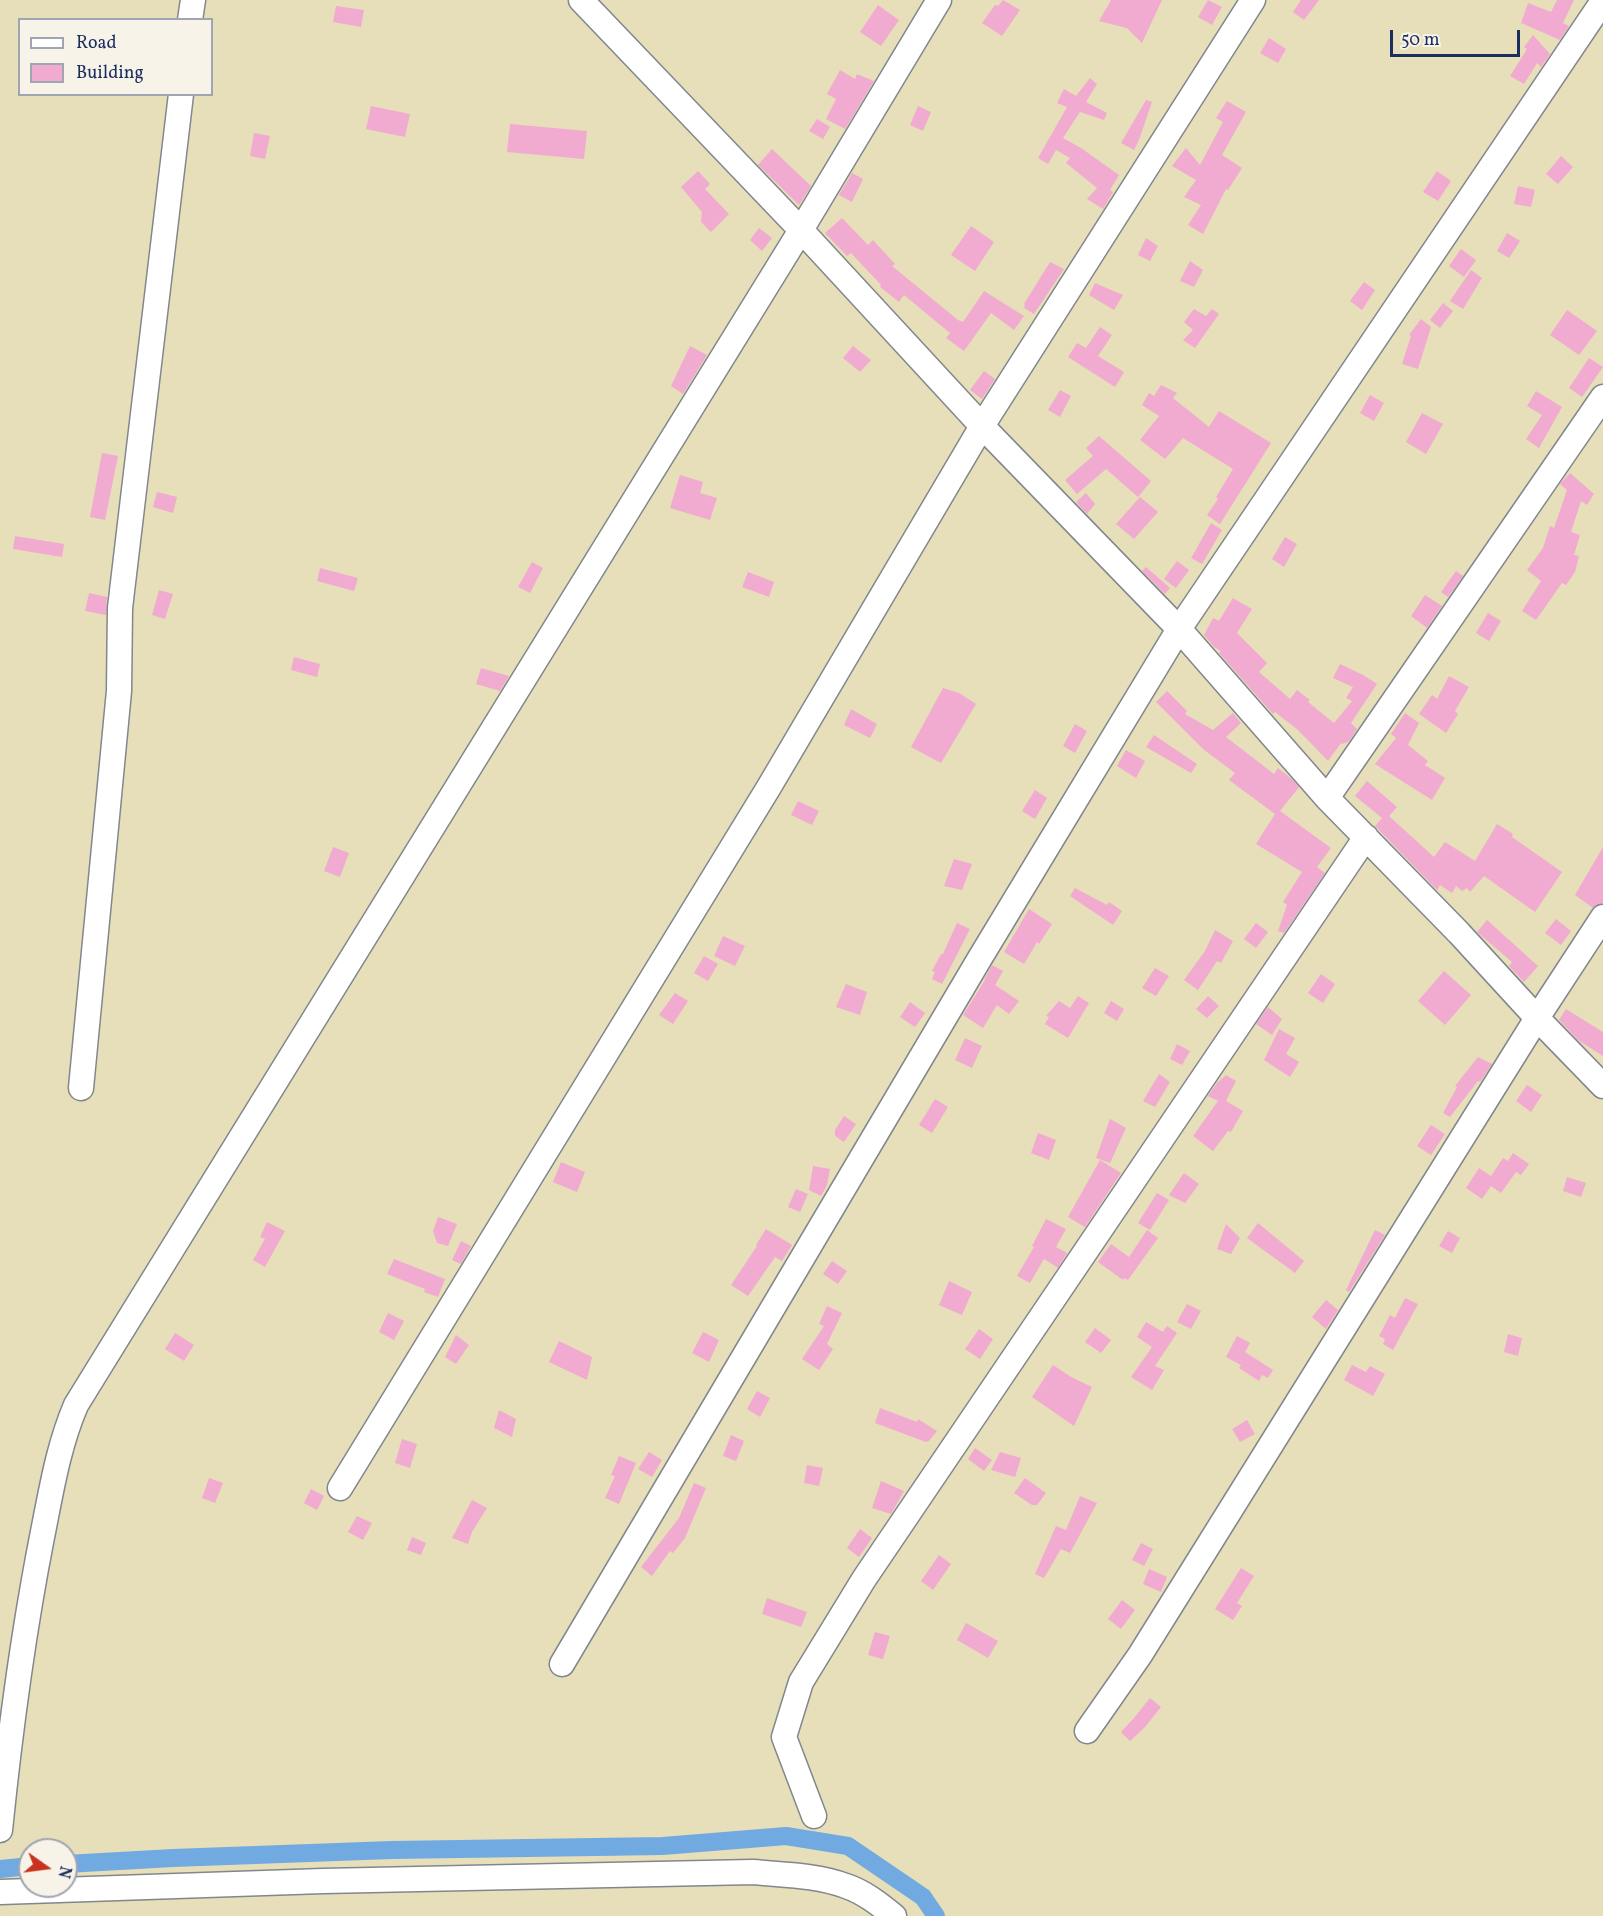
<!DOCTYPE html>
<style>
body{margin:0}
#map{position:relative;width:1603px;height:1916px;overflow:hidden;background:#e7dfb9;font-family:Vollkorn,serif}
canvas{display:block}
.legend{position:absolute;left:18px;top:18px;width:195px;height:78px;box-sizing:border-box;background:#f7f3e8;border:2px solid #9fa5b1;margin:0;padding:8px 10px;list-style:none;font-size:18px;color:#1b2f5e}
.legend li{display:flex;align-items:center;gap:12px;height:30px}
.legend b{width:30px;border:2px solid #9fa5b1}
.north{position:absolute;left:18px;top:1838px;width:60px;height:60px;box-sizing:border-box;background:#f7f3e8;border:2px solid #9fa5b1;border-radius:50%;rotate:104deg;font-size:16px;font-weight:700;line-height:24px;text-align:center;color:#1b2f5e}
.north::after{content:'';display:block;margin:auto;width:21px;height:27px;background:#c8321e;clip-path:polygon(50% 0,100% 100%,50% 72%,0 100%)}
.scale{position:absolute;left:1390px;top:30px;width:130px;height:27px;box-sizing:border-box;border:3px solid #1b2f5e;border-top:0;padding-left:8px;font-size:18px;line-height:21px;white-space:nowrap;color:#1b2f5e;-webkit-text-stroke:4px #f7f3e8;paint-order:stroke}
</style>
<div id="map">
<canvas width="1603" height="1916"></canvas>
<ul class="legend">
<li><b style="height:8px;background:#fff"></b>Road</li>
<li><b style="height:16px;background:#f1aad0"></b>Building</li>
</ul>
<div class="north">N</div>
<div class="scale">50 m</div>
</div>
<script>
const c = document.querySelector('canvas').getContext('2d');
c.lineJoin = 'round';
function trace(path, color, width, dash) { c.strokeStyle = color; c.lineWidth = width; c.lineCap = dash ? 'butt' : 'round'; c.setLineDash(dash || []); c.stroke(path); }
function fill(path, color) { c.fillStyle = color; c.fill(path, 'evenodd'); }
trace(new Path2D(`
 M66,1864L173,1858L392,1850L663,1846L786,1836L848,1846L923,1897L936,1916
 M0,1869L30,1866`), '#71aae1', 18);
fill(new Path2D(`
 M1003,0L1020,10L1002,36L982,23L995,5L998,6Z
 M1111,0H1162L1142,43L1127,28L1099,21Z
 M1208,0L1222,7L1212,25L1198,17Z
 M1301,0H1319L1304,20L1293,12Z
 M1557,0H1574L1563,23L1569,26L1560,40L1521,23L1528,3L1551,12Z
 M878,5L899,20L881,46L860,32Z
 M336,6L364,10L361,27L333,22Z
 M1533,35L1550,54L1541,67L1537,63L1524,84L1510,76L1527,49L1524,47Z
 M1269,38L1286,49L1278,63L1260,53Z
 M840,70L855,79L857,74L874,81L845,129L826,119L836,99L827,94Z
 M1090,78L1097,84L1086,102L1107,113L1104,120L1080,112L1063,138L1081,148L1119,175L1110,190L1113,192L1103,209L1087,199L1097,188L1066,163L1070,158L1056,150L1048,164L1038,158L1067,107L1057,103L1064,89L1076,96Z
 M1146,100L1152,102L1139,140L1134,150L1121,143Z
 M1227,101L1246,112L1222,155L1242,168L1228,190L1226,189L1203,234L1188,225L1201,205L1184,197L1196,180L1172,166L1186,148L1200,165L1223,122L1216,118Z
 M371,106L410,114L405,137L366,129Z
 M918,106L931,112L923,131L910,125Z
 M817,119L830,127L823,139L809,131Z
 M510,124L587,131L584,159L507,152Z
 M254,133L270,136L265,159L250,156Z
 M772,149L811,186L799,205L758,165Z
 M1561,156L1573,167L1558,184L1546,174Z
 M698,171L710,184L705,189L729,214L711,232L701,222L702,212L681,187Z
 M1437,171L1451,181L1438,201L1423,192Z
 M852,173L863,179L852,202L839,195Z
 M1518,186L1535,190L1531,207L1514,204Z
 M842,218L868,245L873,240L895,264L892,266L958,320L963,322L984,291L1024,316L1014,330L991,313L964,351L946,338L950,333L904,295L899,302L880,287L881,285L851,253L847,256L825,233Z
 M971,226L994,242L975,271L951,255Z
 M759,228L772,238L762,251L750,240Z
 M1507,233L1520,241L1509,258L1497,251Z
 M1146,238L1158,246L1150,261L1138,255Z
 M1461,249L1476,260L1464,277L1449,266Z
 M1190,261L1203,270L1194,287L1180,281Z
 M1050,262L1064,269L1034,314L1024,308L1025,305L1024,304Z
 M1471,270L1482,278L1463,309L1450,301Z
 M1364,282L1375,290L1362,310L1350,301Z
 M1095,283L1123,295L1114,310L1089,295Z
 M1443,303L1453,311L1440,328L1430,320Z
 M1194,309L1206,316L1212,309L1219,314L1195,348L1183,340L1193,330L1184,322Z
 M1567,310L1597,331L1579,355L1550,335Z
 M1421,319L1431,327L1418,369L1402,364L1411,336L1409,335Z
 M1100,327L1112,335L1098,356L1124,372L1115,387L1068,357L1077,343L1086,348Z
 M690,346L707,355L683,394L671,386Z
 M853,346L871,360L860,372L843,358Z
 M1589,358L1603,367L1582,397L1569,388Z
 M984,371L995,379L982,399L970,390Z
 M1161,385L1177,393L1173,398L1209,427L1219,411L1271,443L1220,524L1207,515L1218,499L1216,497L1233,469L1183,438L1165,459L1140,440L1159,416L1142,405L1149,393L1154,396Z
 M1060,390L1071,396L1060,417L1048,410Z
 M1536,391L1562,407L1539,448L1526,439L1542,415L1527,406Z
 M1370,395L1384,403L1374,421L1360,413Z
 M1422,413L1443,424L1426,454L1406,442Z
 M1099,436L1151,481L1138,497L1106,469L1077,494L1065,480L1093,456L1086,448Z
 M102,453L118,456L105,520L90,517Z
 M1570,473L1594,494L1587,505L1581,501L1571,532L1580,535L1574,555L1579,556L1575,572L1566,585L1562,583L1536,620L1522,611L1541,581L1527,570L1543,548L1550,526L1554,528L1567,490L1560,484Z
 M680,475L703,482L700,493L717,498L710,520L670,508Z
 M157,492L177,497L173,513L153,507Z
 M1086,493L1095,504L1087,514L1076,502Z
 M1140,497L1158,512L1134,539L1116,524Z
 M1211,523L1222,530L1202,564L1191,558Z
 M15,536L64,544L62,557L13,549Z
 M1285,537L1297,544L1284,567L1272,559Z
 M1177,561L1189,570L1176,588L1164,579Z
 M532,562L543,568L530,593L518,587Z
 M1146,567L1170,588L1165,594L1142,571Z
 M320,568L358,578L354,591L317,581Z
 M1456,571L1463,576L1448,597L1441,592Z
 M748,572L774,582L769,597L742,587Z
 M159,590L173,594L165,619L152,615Z
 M89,593L107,597L106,615L85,611Z
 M1425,595L1442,606L1427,628L1411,616Z
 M1233,598L1252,609L1237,633L1267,663L1259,672L1290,699L1297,690L1310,700L1308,702L1334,723L1352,701L1346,698L1353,687L1333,678L1340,664L1363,675L1377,684L1351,723L1357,729L1349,741L1343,744L1341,743L1328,761L1298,730L1275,712L1273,714L1219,653L1221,651L1214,647L1204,635L1213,618L1219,621Z
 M1488,613L1501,621L1489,641L1476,633Z
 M294,657L320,664L317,677L291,670Z
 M481,668L509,676L500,691L476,684Z
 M1449,676L1469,687L1455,711L1458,714L1446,733L1419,714L1432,695L1437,699Z
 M943,688L959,693L976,704L941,763L911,747Z
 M1167,691L1187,711L1185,714L1213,730L1233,713L1241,723L1226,737L1274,774L1278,768L1293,780L1299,787L1280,811L1331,848L1317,867L1325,873L1284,933L1278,931L1287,905L1283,902L1302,872L1256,844L1275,814L1229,780L1235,773L1203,749L1156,702Z
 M851,709L877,724L870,738L844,725Z
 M1405,713L1419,723L1408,745L1428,761L1425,765L1445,778L1432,800L1375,764L1396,738L1391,734Z
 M1075,724L1087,731L1075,753L1063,746Z
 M1154,735L1197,764L1191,773L1146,747Z
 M1126,750L1145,761L1136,778L1117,766Z
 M1367,781L1397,807L1389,816L1434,857L1445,842L1475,861L1497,824L1513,834L1512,837L1562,872L1535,912L1484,876L1470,892L1467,888L1462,891L1456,886L1452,893L1440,885L1437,890L1375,826L1382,818L1355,796Z
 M1035,790L1047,798L1035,819L1022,811Z
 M798,801L819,811L812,825L791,815Z
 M333,847L349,853L340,877L324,871Z
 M1603,847V903L1593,908L1575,895Z
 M954,859L972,864L962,890L944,886Z
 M1075,888L1107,905L1109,902L1122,911L1113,925L1070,896Z
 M1029,909L1052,924L1039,944L1037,942L1024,964L1004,952Z
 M1556,919L1571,931L1561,945L1545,933Z
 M1487,920L1538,966L1524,982L1509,966L1512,962L1477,932Z
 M957,923L970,929L942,984L932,979L935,972L932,971L941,954H943Z
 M1256,923L1268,932L1256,948L1244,939Z
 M1215,930L1233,941L1221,963L1217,961L1198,990L1184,980L1205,951Z
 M723,936L745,946L735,966L714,956Z
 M704,956L718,964L708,981L694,973Z
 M992,965L1003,971L995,985L1019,1001L1009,1014L997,1005L983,1028L963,1015L985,980H984Z
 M1155,968L1169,976L1156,996L1142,988Z
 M1444,971L1471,995L1445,1025L1418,1001Z
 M1321,974L1335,984L1323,1003L1308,993Z
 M846,984L867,992L860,1015L836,1007Z
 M675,993L688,1001L673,1024L659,1015Z
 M1078,996L1089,1003L1068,1038L1045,1024L1049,1017L1046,1016L1059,1001L1070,1008Z
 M1208,996L1219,1006L1207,1018L1196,1009Z
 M1111,1001L1124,1009L1117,1021L1104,1013Z
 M910,1002L925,1013L915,1027L900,1017Z
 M1268,1007L1282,1019L1272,1035L1256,1024Z
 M1566,1009L1603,1032V1056L1578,1040L1559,1020Z
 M1279,1029L1295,1038L1286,1054L1299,1062L1290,1077L1264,1060Z
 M965,1038L982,1046L972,1068L955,1060Z
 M1177,1044L1190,1051L1182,1065L1170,1059Z
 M1478,1057L1492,1064L1480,1082L1478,1081L1450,1117L1443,1113L1457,1087L1455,1086Z
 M1159,1074L1170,1082L1155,1107L1143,1101Z
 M1226,1075L1236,1081L1226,1101L1243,1111L1231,1132L1228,1131L1213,1151L1193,1136L1218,1101L1208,1096L1217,1083Z
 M1527,1085L1542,1095L1531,1112L1516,1101Z
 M935,1099L948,1107L932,1133L919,1125Z
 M844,1116L856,1124L844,1142L835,1136V1130Z
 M1110,1119L1126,1128L1110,1163L1096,1158Z
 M1431,1125L1445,1134L1431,1155L1417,1146Z
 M1038,1133L1056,1140L1049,1160L1031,1153Z
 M1513,1153L1529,1164L1521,1175L1516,1172L1501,1193L1491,1186L1482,1199L1466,1188L1479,1168L1491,1176L1503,1158L1508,1161Z
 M1100,1160L1121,1173L1085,1227L1068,1217Z
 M561,1162L585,1172L577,1192L553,1182Z
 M813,1166L830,1169L827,1185L821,1196L809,1190Z
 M1184,1173L1199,1184L1185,1203L1169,1195Z
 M1567,1177L1586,1183L1581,1197L1563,1191Z
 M796,1189L808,1194L800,1212L788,1207Z
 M1157,1193L1169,1200L1150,1230L1138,1223Z
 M438,1217L457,1224L448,1246L437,1243L433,1231Z
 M1046,1219L1066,1229L1056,1247L1067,1253L1058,1268L1044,1259L1030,1283L1017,1276L1034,1247L1032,1246Z
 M267,1222L285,1231L265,1267L253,1260L265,1239L260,1237Z
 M1258,1223L1304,1261L1295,1273L1247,1238Z
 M1226,1224L1240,1238L1231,1254L1217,1249Z
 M766,1229L792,1245L782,1261L775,1257L748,1296L731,1285L757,1246L756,1245Z
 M1147,1230L1158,1238L1128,1280L1124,1278L1123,1280L1098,1262L1111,1244L1129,1257Z
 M1375,1230L1385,1235L1349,1292L1346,1290Z
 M1448,1231L1460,1238L1452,1253L1439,1246Z
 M461,1241L471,1246L461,1264L452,1260Z
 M394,1259L445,1279L438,1297L424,1292L425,1289L387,1274Z
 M832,1261L847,1271L838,1284L823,1274Z
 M949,1281L972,1292L962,1315L939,1305Z
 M1405,1298L1418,1304L1393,1350L1383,1344L1385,1339L1379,1336L1390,1315L1395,1318Z
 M1326,1300L1338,1310L1326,1329L1312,1317Z
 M1187,1304L1201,1311L1191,1329L1177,1322Z
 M827,1306L842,1313L827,1344L833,1349L819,1370L802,1359L824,1326L819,1324Z
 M388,1313L404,1321L394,1340L379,1332Z
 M1146,1322L1163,1332L1167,1326L1177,1333L1155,1366L1164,1370L1152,1390L1131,1377L1152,1347L1137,1337Z
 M1095,1328L1111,1340L1101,1353L1085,1342Z
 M979,1329L993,1339L980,1359L965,1349Z
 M703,1332L719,1340L709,1362L692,1353Z
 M175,1333L194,1345L184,1361L165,1349Z
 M1508,1334L1522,1338L1518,1356L1504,1352Z
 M456,1335L469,1345L456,1364L445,1357Z
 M1237,1336L1250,1343L1245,1352L1273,1370L1268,1378L1262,1375L1259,1381L1239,1368L1241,1365L1226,1357Z
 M559,1341L592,1357L587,1380L549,1362Z
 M1053,1365L1071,1377L1092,1387L1074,1426L1032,1397Z
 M1352,1365L1366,1372L1370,1366L1385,1374L1373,1396L1344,1380Z
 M757,1391L770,1398L760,1417L747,1409Z
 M880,1408L917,1422L918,1419L937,1431L929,1441L926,1442L875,1423Z
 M499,1410L516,1419L512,1437L494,1428Z
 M1247,1420L1255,1434L1240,1442L1232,1429Z
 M731,1435L744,1441L736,1461L723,1456Z
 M402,1439L417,1444L410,1468L395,1463Z
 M975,1448L992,1460L984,1471L968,1459Z
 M649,1452L662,1460L652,1477L638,1469Z
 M1000,1452L1021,1458L1015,1477L991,1470Z
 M619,1456L636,1463L619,1504L605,1498L615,1476L611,1475Z
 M807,1465L823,1468L819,1486L804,1483Z
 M209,1478L223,1483L215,1503L202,1498Z
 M1025,1478L1046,1493L1037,1505H1032L1014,1493Z
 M881,1481L904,1491L891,1514L872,1508Z
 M694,1483L706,1488L685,1538L673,1553L670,1551L652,1576L641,1567L679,1518Z
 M311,1489L324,1496L317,1510L304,1503Z
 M1080,1496L1097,1503L1070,1553L1061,1549L1044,1578L1035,1574L1056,1526L1066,1530Z
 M472,1500L487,1508L472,1532L468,1544L452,1538Z
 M357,1516L372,1523L363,1540L348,1532Z
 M860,1529L872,1538L859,1557L847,1548Z
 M412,1537L426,1543L421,1555L407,1550Z
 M1141,1543L1153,1549L1144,1566L1132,1560Z
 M939,1555L951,1564L933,1590L921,1581Z
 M1241,1568L1254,1576L1237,1603L1242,1606L1233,1620L1215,1609Z
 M1149,1569L1167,1577L1161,1592L1143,1584Z
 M767,1598L807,1612L801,1627L762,1614Z
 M1122,1600L1135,1610L1121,1629L1108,1619Z
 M966,1623L998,1641L988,1658L957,1640Z
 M875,1632L890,1636L883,1659L868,1655Z
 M1150,1698L1161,1707L1145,1727L1130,1741L1121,1732L1134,1718Z`), '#f1aad0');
const minor = new Path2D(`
 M581,0L801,230L982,426L1179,629L1327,798L1459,933L1537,1018L1603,1086
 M190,20L193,0
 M1327,798L1603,397
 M81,1088L119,691L120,608L181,94
 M340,1488L769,787L982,426L1253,0
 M562,1664L980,958L1179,629L1603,1
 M1087,1731L1140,1655L1537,1018L1603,917
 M814,1816L784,1737L801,1682L864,1579L1366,837
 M0,1830C10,1732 23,1634 42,1537C51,1492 58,1447 76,1405L801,230L939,0
 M0,1892L323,1881L753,1872C783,1875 817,1875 846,1886C864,1892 879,1904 894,1916`);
trace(minor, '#81878c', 27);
trace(minor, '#fff', 24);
</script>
